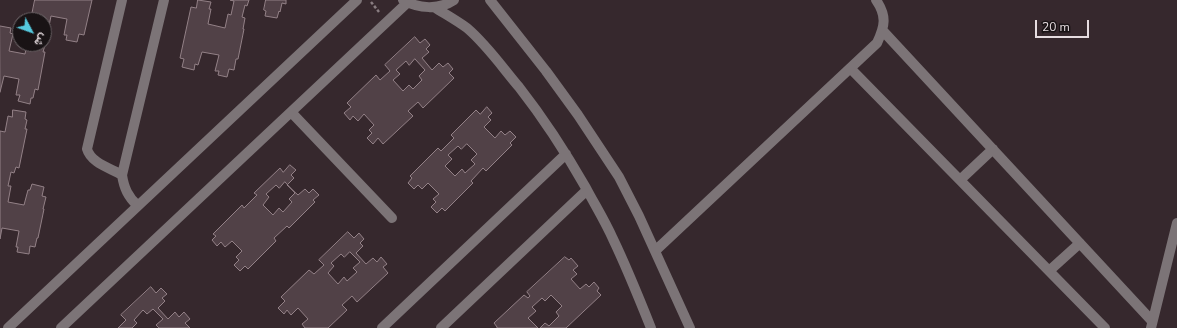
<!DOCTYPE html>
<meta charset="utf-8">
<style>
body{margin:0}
#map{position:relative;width:1177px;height:328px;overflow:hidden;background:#36282d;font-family:"Nunito Sans",Vazirmatn,sans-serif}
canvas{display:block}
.north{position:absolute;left:12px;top:12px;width:40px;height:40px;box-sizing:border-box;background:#191315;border:1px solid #6b6366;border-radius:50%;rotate:131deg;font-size:11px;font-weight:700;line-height:16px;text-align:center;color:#e6dce0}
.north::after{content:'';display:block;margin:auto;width:14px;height:18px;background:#55cadf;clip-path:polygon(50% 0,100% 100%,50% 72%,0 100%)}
.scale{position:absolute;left:1035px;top:20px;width:54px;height:18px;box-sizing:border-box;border:2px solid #e6dce0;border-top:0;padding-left:5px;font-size:12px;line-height:14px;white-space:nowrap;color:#e6dce0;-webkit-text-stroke:3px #191315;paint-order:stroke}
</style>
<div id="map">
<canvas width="1177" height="328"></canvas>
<div class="north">ش</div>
<div class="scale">20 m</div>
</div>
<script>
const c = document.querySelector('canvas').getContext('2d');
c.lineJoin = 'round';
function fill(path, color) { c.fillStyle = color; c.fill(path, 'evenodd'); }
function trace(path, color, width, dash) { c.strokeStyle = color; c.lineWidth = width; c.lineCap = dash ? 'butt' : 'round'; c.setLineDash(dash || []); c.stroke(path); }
const building = new Path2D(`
 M35,0H92L84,35L79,34L77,42L66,40L67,35H64L67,19L51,16L48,31H45L44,33V20H31Z
 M198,0L211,2L209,9H211L208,24L225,28L228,14L231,15L234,1L230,0H249L247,6L245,5L242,17L245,18L243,29H244L238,59H236L234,70L229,69L227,77L218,75L219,71H215L219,55L202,52L198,65L195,64L194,70L182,67L184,59L180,58L191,7L196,8Z
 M266,0H286V4L282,3L280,12L279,11L277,18L265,16L266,11L264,10Z
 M0,26L11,28L10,33L13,34L9,51L25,54L27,44L45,45L43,52H45L38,90L35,89L33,98H31L30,104L18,101L20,95H16L19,79L4,76L0,92Z
 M415,37L420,43L425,39L430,45L426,49L429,52L422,58L432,70L439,63L443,67L448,63L453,69L449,73L454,78L423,108L418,102L408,111L413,116L383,144L378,138L373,144L367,138L372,133L369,130L374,125L364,114L358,121L353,116L350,120L344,113L351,107L347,103L376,75L380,80L390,71L385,65ZM415,59L425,70L419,76L422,80L413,89L409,85L403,91L393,80L400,74L396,70L406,61L409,65Z
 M487,107L492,113L488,117L491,120L484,127L495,138L501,131L505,135L510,131L516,137L510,143L512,145L486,171L483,168L471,181L473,183L445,211L442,208L437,213L431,207L436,202L433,199L439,194L428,183L422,189L418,185L414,189L408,183L412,178L410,176L438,148L441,151L454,138L451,135L476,110L480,114ZM467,144L477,154L471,160L475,164L465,173L462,169L455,176L445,166L452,159L448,155L458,146L461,149Z
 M13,110L26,112L25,119L27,120L25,129H27L19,168L16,167L14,173L11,172L8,186H11L8,202L24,205L28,190H30L32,184L44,187L42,196L46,197L43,209H44L38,238H37L35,247L30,246L29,254L17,252L18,247H16L19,231L2,228L0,239V131L5,132L8,116L12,117Z
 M290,165L296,170L291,175L294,178L287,185L298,195L305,189L309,193L313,189L319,195L313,200L315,202L289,228L287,226L274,238L276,241L248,269L245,266L240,271L234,265L239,260L236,257L242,251L232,241L225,247L221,242L217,246L212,240L216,236L213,234L242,205L244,208L257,195L254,193L280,168L283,172ZM285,182L295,193L289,199L292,202L283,212L279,208L273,215L263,205L269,197L266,194L276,185L279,188Z
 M348,232L354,238L359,233L364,239L360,243L363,246L356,253L366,264L373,258L377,262L381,257L387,264L383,267L388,273L357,302L352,296L342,305L347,310L328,328H305L302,324L308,319L298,308L291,315L287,310L284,314L278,308L285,301L281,297L309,270L314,274L324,265L319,260ZM350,252L360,262L353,268L357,272L347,281L344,277L338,284L328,273L334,266L331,263L341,254L344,257Z
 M565,257L569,260L571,258L578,266L573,270L577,274L571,279L580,289L586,284L589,287L594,282L599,288L597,291L601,295L566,328H540L545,323L549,326L559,316L556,312L562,306L551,295L545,301L542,298L532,307L536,311L528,318L538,328H497V327L494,323L524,295L528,298L530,296L527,292Z
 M151,287L156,293L161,288L167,294L162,298L165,301L158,308L168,319L175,312L179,317L184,312L190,319L185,323L190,328H159L156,325L163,319L153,309L147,314L143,310L134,320L137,323L132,328H118L126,320L121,315Z`);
fill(building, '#514147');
trace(building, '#938187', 1);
trace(new Path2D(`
 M371,2L379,12`), '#897d81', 2.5, [3, 2]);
trace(new Path2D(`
 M403,0C419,9 439,10 454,0
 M490,0L546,71L578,115L619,177L639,216L690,328
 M434,7C445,14 456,20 467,28C487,45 502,67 519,87C544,119 566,153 586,188C595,205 605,221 613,239C627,268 639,298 651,328
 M883,31L1152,321
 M851,69L1105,328
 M291,112L392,218
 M122,175C110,168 91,163 87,149L122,0
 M960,180L993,149
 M138,206C128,197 124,188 122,175L164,0
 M655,251L877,43C885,26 887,16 876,0
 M1049,271L1080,243
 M8,328L357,0
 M61,328L408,2
 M382,328L566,154
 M441,328L587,190
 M1151,328L1177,223`), '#7c7477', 10);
</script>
